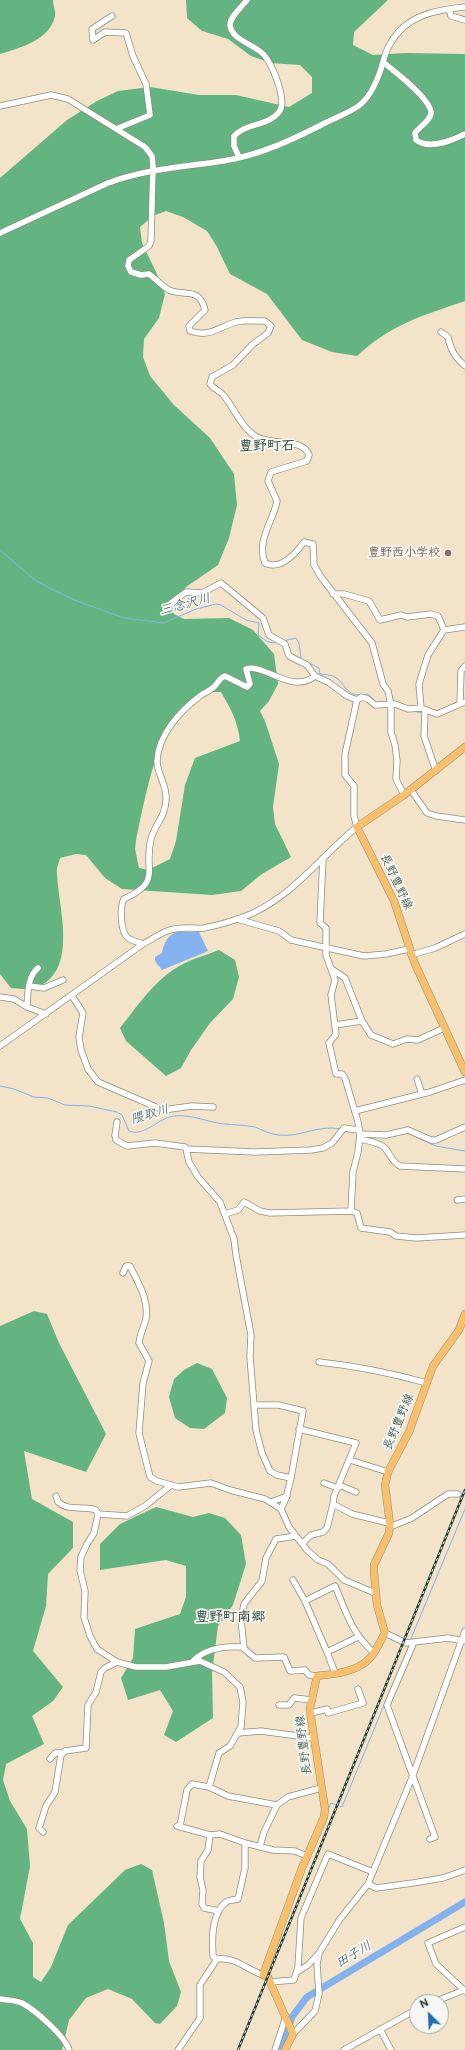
<!DOCTYPE html>
<meta charset="utf-8">
<style>
body{margin:0}
#map{position:relative;width:465px;height:2050px;overflow:hidden;background:#f2e3c9;font-family:"Balsamiq Sans",sans-serif}
canvas{display:block}
.north{position:absolute;left:409px;top:1994px;width:40px;height:40px;box-sizing:border-box;background:#f6f6f2;border:1px solid #a0aca6;border-radius:50%;rotate:336deg;font-size:11px;font-weight:700;line-height:16px;text-align:center;color:#1f3d34}
.north::after{content:'';display:block;margin:auto;width:14px;height:18px;background:#1f6fb2;clip-path:polygon(50% 0,100% 100%,50% 72%,0 100%)}
</style>
<div id="map">
<canvas width="465" height="2050"></canvas>
<div class="north">N</div>
</div>
<script>
const c = document.querySelector('canvas').getContext('2d');
c.lineJoin = 'round';
function fill(path, color) { c.fillStyle = color; c.fill(path, 'evenodd'); }
function trace(path, color, width, dash) { c.strokeStyle = color; c.lineWidth = width; c.lineCap = dash ? 'butt' : 'round'; c.setLineDash(dash || []); c.stroke(path); }
function label(font, color, halo, rows, align = 'center') {
  c.font = font + ' "Balsamiq Sans","Klee One",sans-serif'; c.lineWidth = 3.5; c.setLineDash([]); c.textBaseline = 'middle'; c.strokeStyle = halo; c.fillStyle = color; for (const [text, x, y, turn = 0] of rows) {
    c.save(); c.translate(x, y); c.rotate((+turn || 0) * Math.PI / 180); c.textAlign = isNaN(turn) ? turn : align; if (halo) c.strokeText(text, 0, 0); c.fillText(text, 0, 0); c.restore();
  }
}
fill(new Path2D(`
 M0,0H53C53,5 56,11 55,16C50,40 20,48 0,54Z
 M186,0H388L354,32L353,45L373,55L406,53L465,54V301C421,316 392,324 357,356L332,352L302,340L267,294L230,274L216,245L207,231L183,217L166,211L153,216L140,227L142,243L156,272L165,294L159,318L144,339L143,357L150,376L174,405L210,438L234,474L237,505L229,538L218,565L186,587L173,602L174,614L184,619L229,618L253,630L274,654L278,684L269,701L260,711L265,721L279,764L273,807L275,824L291,857L262,874L241,891L212,895L122,889L105,878L86,855L76,854L60,858C59,863 56,868 57,873C58,908 81,975 32,989C26,990 17,988 11,988L0,974V178L67,120L97,101L118,91L150,87L199,95H236L289,107L312,93V77L300,65L271,63L251,56L228,39L202,31L187,18ZM204,692H221C231,709 238,722 240,741L195,758L185,785L176,841L170,859L148,870L139,868L135,849L136,841C144,803 157,727 188,702C193,698 199,695 204,692Z
 M219,950L235,960L239,977L233,999L210,1023L191,1050L181,1068L166,1076L126,1041L120,1028C139,1004 156,978 183,964C194,958 207,955 219,950Z
 M34,1311L47,1314L59,1343L106,1434L86,1472L24,1451L32,1499L73,1522V1548L48,1574L46,1606L33,1651L63,1687L53,1701L32,1716L44,1744L6,1764L3,1780L10,1801L27,1829L30,1866L20,1919L33,1943V1977L41,1982L51,1967L68,1925L125,1870L141,1864L152,1870L164,1923L169,1961L181,1992L177,2006L160,2024L155,2023L132,1999L108,1989L86,1998L69,2020L62,2050H0V1326Z
 M197,1363L212,1369L227,1398L225,1413L204,1429L190,1428L175,1418L169,1397L174,1379L184,1370Z
 M156,1507L193,1517L209,1513L225,1518L241,1535L246,1564L233,1605L218,1626L212,1673L213,1718L176,1742L164,1735L173,1711L160,1690L128,1700L121,1678L133,1658L135,1629L180,1614L186,1597V1566L166,1560L100,1570V1544L120,1524Z`), '#63b480');
fill(new Path2D(`
 M177,932H199L208,951L162,970L155,961V957L162,953C163,945 168,934 177,932Z`), '#83b2ee');
trace(new Path2D(`
 M0,550L35,580L55,591L77,601L124,618L164,623L196,609L216,604L221,605L246,620L259,623L258,635C265,640 270,645 278,642
 M283,641L296,638L299,643L301,659L319,668L320,674C324,674 329,675 333,676C345,681 345,696 360,695
 M364,695L368,694L377,703
 M401,709L423,713
 M0,1086L14,1089L34,1097L48,1098L65,1105L89,1106L117,1112L122,1115L129,1131C145,1137 158,1118 174,1116C191,1114 207,1122 224,1124C234,1125 245,1125 255,1127C262,1130 270,1134 278,1135C299,1138 319,1124 341,1129
 M407,1133L436,1146L465,1151
 M410,1641L465,1509
 M395,1680L409,1646
 M328,1809L331,1803L342,1807L384,1705`), '#83b2ee', 1);
trace(new Path2D(`
 M281,2050L292,2017L307,1997L465,1902`), '#83b2ee', 7);
const minor = new Path2D(`
 M449,9L451,16L465,20
 M112,16L92,29L93,40L105,32L126,33L133,56L146,84L150,115L116,129
 M383,62C394,71 433,100 431,114C429,122 419,127 415,133L416,140C430,150 451,141 465,134
 M0,106L51,95L68,99L145,147L152,156L153,166L151,241L149,246L129,260L128,266L131,272L141,275L149,274C156,279 162,286 169,290C185,297 199,286 205,310L189,326L190,331C210,338 218,327 236,322C244,320 256,321 265,321L271,326L268,333L252,345L233,365L212,377L210,384C214,390 220,390 224,396C235,409 242,430 259,438C274,445 303,438 309,455L307,461L271,472L268,481L277,501C273,522 256,540 265,563C281,571 296,553 304,542L313,544L314,565L321,577L372,643L383,684L388,691L391,705V732L395,745L397,761L396,779L404,795
 M239,157L234,146V136C245,123 269,126 279,112C288,101 272,64 264,55C256,45 231,40 230,25C230,16 242,7 247,0
 M0,233L108,183C146,169 183,167 223,161C261,155 294,139 327,122C337,117 348,113 357,107C369,99 375,85 380,72C383,63 385,52 390,44C406,15 435,10 465,7
 M441,332L448,337C451,351 455,357 465,366
 M333,594H344L369,601L380,620L401,615L407,617L431,614L438,616L444,630
 M357,700L361,697L368,699L375,705L395,704L408,709L421,708L437,714L465,702
 M460,704L461,671L465,666
 M421,708L419,684L428,655L444,630L465,627
 M425,711L424,736L436,771
 M411,790L427,813L436,816L465,820
 M323,858L320,923L326,928V955L335,980L331,995L336,1034L329,1043L336,1074H342L345,1078L358,1122L360,1134L358,1152L353,1172L351,1211
 M237,919L279,931L291,940L364,956L386,954L409,949
 M143,944C138,942 132,941 128,938C120,932 120,906 124,899C163,881 143,871 151,839C154,826 166,816 166,799C167,785 157,774 157,761C158,735 180,711 200,696C204,693 211,690 215,686C219,682 219,678 225,676L247,687L250,684L246,669C264,663 292,695 315,676
 M411,955L435,948L465,934
 M333,970L345,978L362,1021
 M29,986L44,988L63,980
 M72,996L83,1013L79,1037L81,1050L88,1069L98,1082L163,1110L192,1106L213,1107
 M0,997L14,999L27,1007L46,1014
 M27,1007C28,994 27,977 38,968
 M335,1025L362,1021L371,1035L393,1044L407,1039L418,1040L444,1028
 M0,1046L143,944C151,940 159,934 167,931C179,926 192,929 204,928C220,925 236,920 251,914C295,894 320,857 357,827L354,816V786L345,775V754L357,700L347,696L328,682L315,676L307,665L289,656L285,644L269,635L263,618L221,583L202,593L186,592L171,603
 M417,1079L422,1094
 M355,1111L430,1092L465,1080
 M117,1122L115,1135L116,1140L127,1146L155,1143L185,1147L186,1149L255,1152L311,1150L323,1148L332,1143L344,1128L358,1130
 M360,1134L386,1135L408,1130L431,1140H436L465,1127
 M360,1139C368,1141 379,1142 385,1148C390,1154 392,1162 400,1166L465,1169
 M186,1149L189,1162L198,1177L220,1202L234,1239L236,1255L251,1335L250,1357L256,1430L262,1453L270,1471L277,1475L291,1478
 M457,1200L465,1199
 M225,1214L238,1210L244,1202L260,1211L270,1213L351,1211L357,1213L361,1228L390,1232L396,1236L416,1238L465,1235
 M123,1273L126,1266H130C138,1283 149,1299 146,1319C144,1327 140,1334 139,1343L149,1361L143,1383L139,1433L150,1477L157,1481L178,1487L211,1483L230,1490L265,1499L281,1509L289,1527L307,1550L318,1560L328,1564L344,1580L375,1593
 M319,1362C356,1366 391,1373 427,1383
 M256,1405H279L303,1411L291,1478L286,1498L281,1509
 M299,1429L356,1443L334,1496L333,1504
 M350,1460L388,1472
 M324,1483L338,1488
 M171,1485L145,1506L127,1516L98,1514L94,1533L87,1544L81,1557L80,1570L85,1591L84,1617L90,1636L97,1649L117,1662L136,1667H166L200,1661L224,1672L240,1687L243,1702L241,1727L230,1746L219,1753L209,1787L192,1784L187,1790L180,1826
 M339,1485L356,1492
 M56,1496L58,1502C70,1512 83,1505 96,1510L98,1514
 M271,1502L287,1496
 M390,1527L412,1518L448,1494H458
 M302,1544L311,1535L323,1532L327,1528L333,1504L352,1514L389,1523
 M293,1580L305,1601L335,1586C347,1614 351,1632 374,1653
 M305,1601L327,1652
 M385,1633L406,1643L448,1638L464,1641
 M414,1642L387,1705L435,1837L430,1839
 M244,1648L241,1620L244,1604L262,1581L266,1558L276,1539L296,1536
 M193,1661C206,1648 225,1646 242,1647L255,1658L284,1657L290,1671L305,1670L309,1675L317,1676
 M335,1673L327,1652L358,1637
 M279,1705H289L294,1698L312,1700
 M311,1713L327,1709L328,1713L363,1703L358,1689
 M238,1733L261,1731L313,1738
 M50,1759L55,1753H63
 M209,1787L228,1796L277,1805L288,1797L321,1788
 M177,1826L210,1835L220,1834L245,1843L273,1850L295,1851L307,1856
 M43,1832L39,1828L46,1806L55,1792L61,1755L65,1751L86,1748L88,1705L96,1692L101,1672L105,1668L117,1662
 M210,1835L208,1850L201,1861L200,1877L203,1890L202,1904L204,1908L219,1911
 M260,1846L264,1832L277,1805
 M368,1884L376,1888L413,1883L443,1878L465,1870
 M465,1927L428,1943L436,1964L465,1991
 M217,1959L213,1956C212,1940 211,1914 226,1902C229,1900 234,1900 238,1899L245,1868V1843
 M297,1972L308,1965L319,1953
 M270,1982L294,1980L298,1967L301,1918L328,1854L373,1872
 M0,1999C7,2000 15,2000 22,2003C35,2010 65,2036 69,2050
 M434,2002L464,1990
 M380,2029L391,2050
 M293,2034L315,2011L319,1994L317,1964L319,1953L340,1919L368,1884L413,1775L465,1631
 M178,2050L200,2018V1985L217,1959C237,1957 245,1969 263,1975
 M275,2050L286,2016
 M344,2050L417,2009`);
const major = new Path2D(`
 M465,747L404,795L357,827L394,901L415,964L465,1072
 M285,2050L293,2034L270,1982L268,1977L263,1975L302,1868L324,1817L325,1809L311,1718L310,1708L317,1676C333,1674 356,1672 368,1660C376,1653 380,1641 385,1633L377,1605L374,1572V1565L389,1533L390,1525L385,1485L388,1472L409,1432L433,1366L459,1330L465,1314`);
trace(minor, '#88907e', 7);
trace(major, '#88907e', 8);
trace(minor, '#fff', 5.5);
trace(major, '#f8bf6c', 7);
const rail = new Path2D(`
 M238,2050L465,1490`);
trace(rail, '#1f3d34', 2.5);
trace(rail, '#f6f6f2', 1, [3]);
for (const [x, y, r, color] of [
 [448,553,4,"#8d6e63"]
]) { const dot = new Path2D(); dot.arc(x, y, r, 0, 2 * Math.PI); c.fillStyle = color; c.fill(dot); trace(dot, '#f6f6f2', 1.5); }
label('bold 12px', '#785e54', '#f6f6f2', [
 ["豊野西小学校",440,553]
], 'right');
label('12px', '#1f3d34', '#f6f6f2', [
 ["長野豊野線",396,882,65],
 ["長野豊野線",399,1422,-67],
 ["長野豊野線",304,1745,-97]
]);
label('italic 13px', '#385a62', '#f6f6f2', [
 ["三念沢川",185,605,-15],
 ["隈取川",150,1115,-17],
 ["田子川",354,1955,-31]
]);
label('bold 14px', '#1f3d34', '#f6f6f2', [
 ["豊野町石",267,446],
 ["豊野町南郷",230,1617]
]);
</script>
